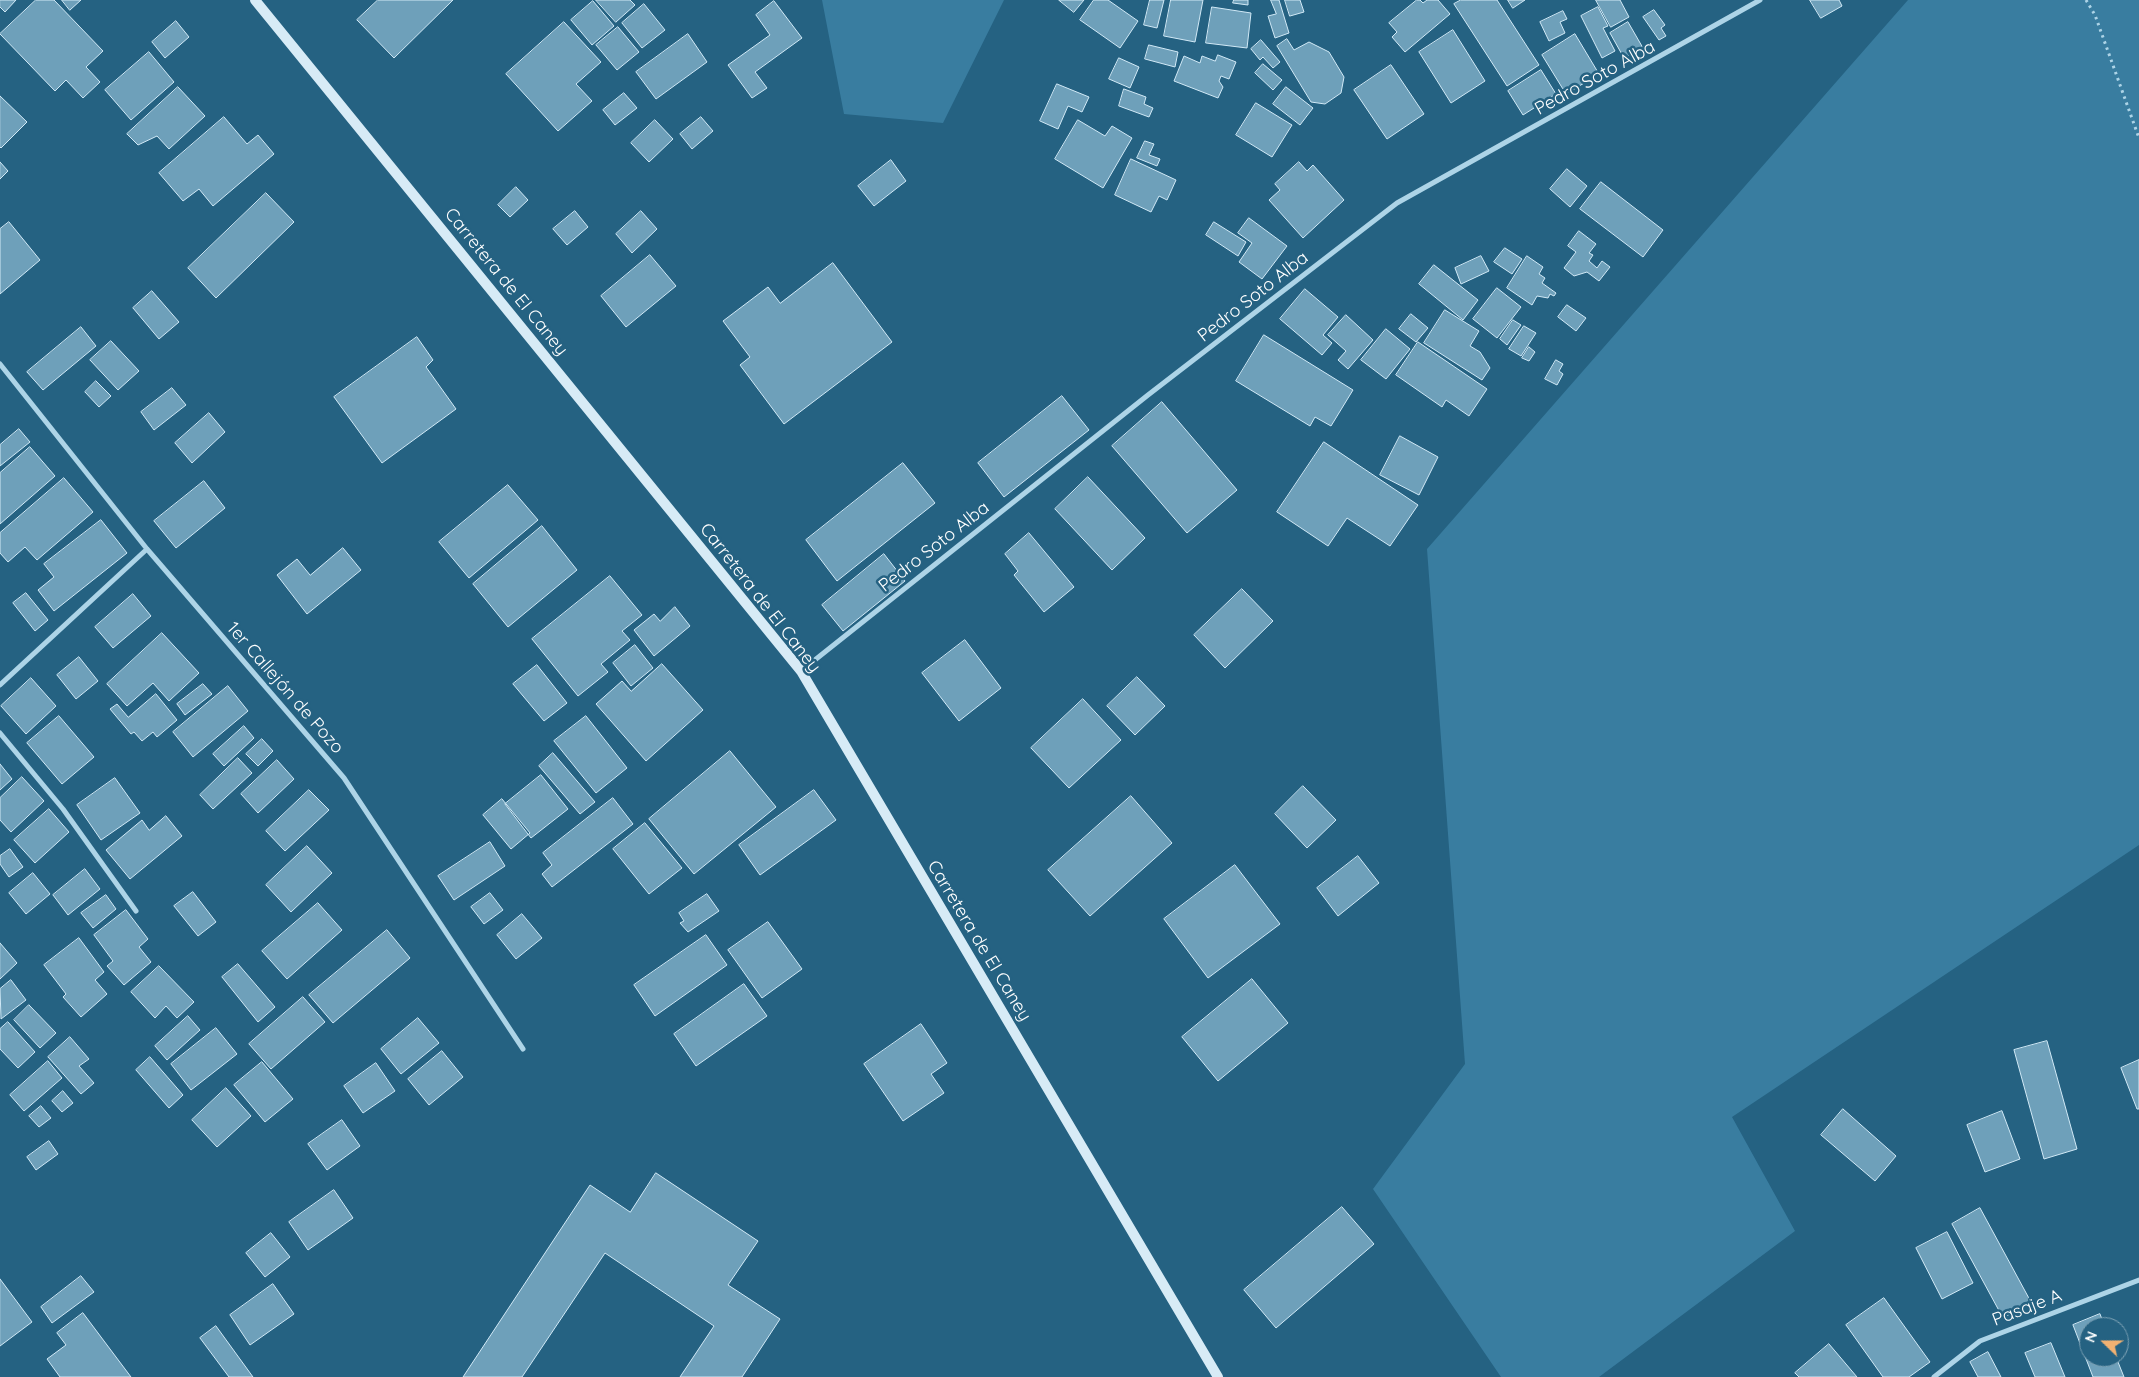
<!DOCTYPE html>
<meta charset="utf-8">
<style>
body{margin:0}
#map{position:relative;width:2139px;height:1377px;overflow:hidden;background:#256282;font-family:Quicksand,sans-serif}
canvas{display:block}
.north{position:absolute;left:2079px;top:1317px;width:50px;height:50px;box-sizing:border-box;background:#256282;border:1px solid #7ca1b4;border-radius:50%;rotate:292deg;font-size:14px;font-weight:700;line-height:20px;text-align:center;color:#fff}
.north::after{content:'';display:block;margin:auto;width:18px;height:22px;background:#f1b172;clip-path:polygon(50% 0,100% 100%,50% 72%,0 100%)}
</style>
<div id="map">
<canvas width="2139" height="1377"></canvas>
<div class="north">N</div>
</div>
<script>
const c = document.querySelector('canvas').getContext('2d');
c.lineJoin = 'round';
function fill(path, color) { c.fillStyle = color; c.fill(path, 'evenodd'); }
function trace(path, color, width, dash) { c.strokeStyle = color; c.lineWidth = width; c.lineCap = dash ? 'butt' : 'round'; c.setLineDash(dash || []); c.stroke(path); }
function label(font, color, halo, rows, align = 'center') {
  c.font = font + ' Quicksand,sans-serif'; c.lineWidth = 5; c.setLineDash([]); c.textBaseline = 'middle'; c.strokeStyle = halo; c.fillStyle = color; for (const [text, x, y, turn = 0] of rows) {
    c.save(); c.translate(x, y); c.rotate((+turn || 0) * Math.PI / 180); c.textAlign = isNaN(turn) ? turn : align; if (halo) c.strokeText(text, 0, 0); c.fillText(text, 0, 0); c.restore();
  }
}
fill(new Path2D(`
 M822,0H1004L943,123L844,114Z
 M1908,0H2139V845L1732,1117L1795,1231L1599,1377H1501L1373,1189L1465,1064L1427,549Z`), '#397da0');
const building = new Path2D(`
 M0,0H16L5,12L0,7Z
 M36,0H54L103,51L86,67L100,82L83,98L66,80L55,91L0,34Z
 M62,0H81L70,10Z
 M378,0H453L394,58L357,20Z
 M596,0H630L635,5L616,22Z
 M1059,0H1084L1074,12Z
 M1094,0H1108L1138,21L1120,48L1080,20Z
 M1150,0H1164L1157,28L1144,25Z
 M1171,0H1203L1195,42L1164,36Z
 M1234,0H1248V5L1233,3Z
 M1271,0H1279L1289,33L1275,38L1268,16L1276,14Z
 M1285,0H1300L1304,12L1290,16Z
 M1417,0H1420L1423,3L1427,0H1438L1450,14L1405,52L1392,37L1397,32L1389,23Z
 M1461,0H1497L1539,65L1507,86L1454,4Z
 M1508,0H1525L1513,8Z
 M1596,0H1620L1629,17L1611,27Z
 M1810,0H1839L1842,6L1821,18Z
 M593,1L614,26L592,45L571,20Z
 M774,1L802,38L755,72L767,88L752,98L728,65L770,35L756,15Z
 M644,4L665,30L642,48L622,23Z
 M1212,7L1251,13L1247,48L1206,43Z
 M1598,7L1608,26L1603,28L1615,51L1602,58L1581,16Z
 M1654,10L1665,25L1661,28L1666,36L1659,40L1643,17Z
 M1563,11L1567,19L1560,22L1565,33L1549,41L1540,22Z
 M176,21L189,37L165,58L152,42Z
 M564,22L601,62L576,84L592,101L558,131L506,74Z
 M1628,22L1643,48L1624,58L1610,33Z
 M618,27L639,52L617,70L596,45Z
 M1453,30L1485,81L1451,103L1419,52Z
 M688,34L707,62L656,99L636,72Z
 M1575,34L1599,74L1566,94L1542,55Z
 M1287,39L1294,50L1309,42L1329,52L1344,77L1341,93L1325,104L1311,102L1277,46Z
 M1261,40L1280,62L1273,68L1263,57L1260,60L1251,49Z
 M1149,45L1178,52L1175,67L1145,59Z
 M149,52L174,82L131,120L105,90Z
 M1218,55L1236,62L1229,79L1221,76L1219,81L1223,87L1218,98L1174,81L1184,56L1200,63L1202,56L1215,61Z
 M1119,58L1139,67L1130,88L1109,79Z
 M1263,64L1282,80L1273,90L1255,73Z
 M1391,65L1424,114L1387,139L1354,90Z
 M1541,70L1556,94L1523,115L1508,91Z
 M1057,84L1089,97L1082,112L1068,106L1058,129L1040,121Z
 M178,87L205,116L169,149L157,136L138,145L127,134Z
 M1286,87L1313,108L1300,125L1273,104Z
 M1124,89L1146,97L1144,104L1153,108L1149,117L1119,106Z
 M624,93L637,108L615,125L603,110Z
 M0,96L27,122L1,148L0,147Z
 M1256,103L1292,125L1272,157L1236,135Z
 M224,117L247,144L258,135L274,154L213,206L199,189L183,201L159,173Z
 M701,117L713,131L692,149L680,134Z
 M655,120L673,139L649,162L631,143Z
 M1078,120L1105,136L1112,126L1132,138L1103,188L1055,159Z
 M1145,141L1154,144L1149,155L1160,159L1157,166L1137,158Z
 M1131,159L1176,180L1167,200L1159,196L1151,212L1115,195Z
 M891,160L906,181L874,206L858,186Z
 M0,162L8,171L0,179Z
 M1299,162L1307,171L1313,165L1344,200L1303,238L1269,200L1280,190L1275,184Z
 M1567,169L1587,186L1570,207L1550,189Z
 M1601,182L1663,230L1643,257L1580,209Z
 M516,187L528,200L510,217L498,205Z
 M266,193L294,222L216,298L188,268Z
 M575,211L588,227L567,245L553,229Z
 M641,211L657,229L632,253L616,234Z
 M1249,218L1287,246L1262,279L1239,262L1252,243L1238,233Z
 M9,222L40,260L0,294V229Z
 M1214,222L1246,242L1238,256L1206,235Z
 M1579,231L1596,244L1589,253L1593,255L1589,261L1597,268L1602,261L1610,267L1599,281L1587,272L1574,276L1564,268L1576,252L1568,246Z
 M1505,248L1522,259L1512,274L1494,262Z
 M650,255L676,286L626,327L601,296Z
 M1481,256L1489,271L1461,284L1455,268Z
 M1527,256L1543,267L1539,274L1545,278L1542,283L1556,293L1554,296L1550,294L1548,298L1537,296L1532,305L1507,288Z
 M833,263L892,342L784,424L740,365L750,357L723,321L768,287L780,303Z
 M1434,265L1478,300L1463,320L1419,284Z
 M1497,288L1521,307L1497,338L1473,319Z
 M1305,289L1338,317L1323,335L1332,343L1322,355L1280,319Z
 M152,291L179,322L159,339L133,308Z
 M1567,305L1586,318L1576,331L1558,317Z
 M1445,310L1479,331L1470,346L1480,352L1490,368L1482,380L1424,343Z
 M1411,314L1428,328L1416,342L1399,329Z
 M1346,315L1373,340L1348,369L1338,360L1346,351L1328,335Z
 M1513,320L1521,325L1507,345L1500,339Z
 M1524,326L1536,333L1521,356L1509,349Z
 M81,327L96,346L43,390L27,372Z
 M1386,329L1410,349L1386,379L1361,360Z
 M1264,335L1353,390L1331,426L1315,417L1310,426L1236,381Z
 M417,337L433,360L426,367L456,409L382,463L334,397Z
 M111,341L139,371L118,390L90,360Z
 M1418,342L1487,389L1469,416L1446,400L1442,407L1396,375Z
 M1529,347L1535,352L1529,361L1522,358Z
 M1556,360L1563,364L1559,371L1563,374L1557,385L1545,379Z
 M96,381L111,396L99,407L85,392Z
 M172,388L186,405L154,430L141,412Z
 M1062,396L1089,430L1004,497L978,463Z
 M1162,402L1237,490L1187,533L1112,446Z
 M209,413L225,432L192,463L175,443Z
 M19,429L30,442L0,466V445Z
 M1400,436L1438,457L1419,495L1380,475Z
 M1324,442L1418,505L1390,546L1347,518L1328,546L1277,512Z
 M30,447L55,476L0,524V473Z
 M903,463L935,503L837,581L806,540Z
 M1088,477L1145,538L1112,570L1055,509Z
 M64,478L93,512L37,560L25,547L8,562L0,553V533Z
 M204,481L225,508L176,548L154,521Z
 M508,485L538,520L469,578L439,542Z
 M101,520L127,553L54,611L38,590L54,577L44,564Z
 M542,526L577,570L508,627L473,584Z
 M1029,533L1074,587L1044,612L1014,575L1018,571L1005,554Z
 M343,548L361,570L307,614L277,575L297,559L310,575Z
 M884,554L905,581L843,631L822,605Z
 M610,576L642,615L622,631L630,640L601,664L608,672L578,696L532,639Z
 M1242,589L1273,621L1225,668L1194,635Z
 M26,593L48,620L35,631L13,603Z
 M133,594L151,616L113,648L95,627Z
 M675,607L690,626L654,656L634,630L654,614L660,621Z
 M162,633L199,673L169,701L153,683L127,706L107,684Z
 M965,640L1001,688L959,721L922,673Z
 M635,645L653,668L631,686L613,663Z
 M79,657L98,681L76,699L57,675Z
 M662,664L703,710L646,761L596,704L622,681L631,691Z
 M537,665L567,703L544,721L513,684Z
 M1137,677L1165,706L1135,735L1107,706Z
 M31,678L56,706L26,734L1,706Z
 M203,684L212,694L185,715L177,704Z
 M228,686L248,711L193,757L173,732Z
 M156,694L177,720L157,737L153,732L142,741L134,732L131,734L110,709L117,704L128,717Z
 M1083,699L1121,740L1069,788L1031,748Z
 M59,716L94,757L62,784L27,743Z
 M586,716L627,768L596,793L554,741Z
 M244,726L254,738L224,766L213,754Z
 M262,739L273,751L258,766L246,754Z
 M730,751L776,807L694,874L649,819Z
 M553,753L595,802L580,814L539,766Z
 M238,758L252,773L213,809L200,795Z
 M277,760L294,779L258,813L241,794Z
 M0,764L12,779L0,790Z
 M541,775L568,809L531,838L505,804Z
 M22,777L44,801L11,832L0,820V798Z
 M115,778L140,813L101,840L77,805Z
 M1303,786L1336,820L1307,848L1275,814Z
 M309,790L329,810L285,851L266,831Z
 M814,790L836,820L760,875L739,845Z
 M1131,796L1172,843L1090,916L1048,870Z
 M613,798L633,824L552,887L542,874L552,865L543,853Z
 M502,799L530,833L511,849L483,815Z
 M49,809L69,832L35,863L14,840Z
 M166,816L182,836L130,879L106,850L142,820L149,830Z
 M645,823L682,868L649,894L613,849Z
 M490,842L505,866L454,900L438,876Z
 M307,846L332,873L291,912L266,885Z
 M10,849L23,867L9,877L0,864V856Z
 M1358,856L1379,883L1338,916L1317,888Z
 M1235,865L1280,924L1208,978L1164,919Z
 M85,869L100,889L68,915L53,895Z
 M33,873L50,894L26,914L9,893Z
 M193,892L216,922L198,936L174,906Z
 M490,893L503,910L484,924L471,907Z
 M707,894L719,911L688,932L680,923L684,921L679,913Z
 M106,895L116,909L93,928L81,913Z
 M318,903L342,930L287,979L262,951Z
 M126,910L148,939L139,947L151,962L124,985L107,966L113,961L94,935Z
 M522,914L542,938L516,959L497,935Z
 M768,922L802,969L762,998L728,950Z
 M387,930L410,958L333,1023L309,995Z
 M706,935L727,965L655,1016L634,985Z
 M79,938L104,972L95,980L107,994L81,1017L63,997L66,994L44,965Z
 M0,943L17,963L0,979Z
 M238,964L275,1007L258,1022L222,977Z
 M159,966L194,1002L177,1018L166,1006L155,1018L131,992Z
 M1252,979L1288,1023L1218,1081L1182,1037Z
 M11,980L26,1000L1,1019L0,989Z
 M744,984L767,1016L696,1066L674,1034Z
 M303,997L325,1022L271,1069L249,1044Z
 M29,1005L56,1033L40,1048L14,1020Z
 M188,1016L200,1030L167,1060L155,1046Z
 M418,1018L439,1043L401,1074L381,1049Z
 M8,1022L35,1052L18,1068L0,1049V1029Z
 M921,1024L947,1063L931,1074L944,1093L903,1121L864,1064Z
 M216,1028L237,1054L191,1090L171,1064Z
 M70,1037L89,1059L79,1066L94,1083L81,1094L48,1057Z
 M2047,1041L2077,1149L2044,1159L2014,1050Z
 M442,1051L463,1077L429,1105L408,1079Z
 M150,1057L183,1095L169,1108L136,1070Z
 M2139,1060V1109H2137L2121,1068Z
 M48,1061L62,1078L24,1111L10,1095Z
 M262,1062L293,1099L265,1122L234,1085Z
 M376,1063L395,1091L363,1113L344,1086Z
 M226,1088L251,1116L217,1147L192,1120Z
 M63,1091L73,1103L62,1112L52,1101Z
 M41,1106L51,1118L39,1127L29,1116Z
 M1843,1109L1896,1156L1875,1181L1821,1135Z
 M2002,1111L2020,1159L1985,1172L1967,1125Z
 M342,1120L360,1146L327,1170L308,1144Z
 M49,1141L58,1154L36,1170L27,1157Z
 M656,1173L758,1241L728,1285L780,1319L742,1377H680L714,1326L605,1253L522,1377H463L590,1185L630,1212Z
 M334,1190L353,1218L308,1250L289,1222Z
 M1342,1207L1374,1244L1276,1328L1244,1290Z
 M1980,1208L2031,1302L2003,1318L1952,1224Z
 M1947,1232L1973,1283L1942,1299L1916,1248Z
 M271,1233L290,1257L265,1277L246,1253Z
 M81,1276L94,1292L52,1323L41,1307Z
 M0,1279L32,1322L0,1346Z
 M273,1284L294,1314L250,1345L230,1315Z
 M1884,1298L1930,1362L1909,1377H1883L1846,1325Z
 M83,1313L131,1377H60L47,1359L66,1345L57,1333Z
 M2100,1314L2105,1327H2089V1357H2116L2124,1377H2093L2073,1325Z
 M216,1326L253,1377H229L200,1338Z
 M2051,1343L2065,1377H2035L2025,1353Z
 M1829,1344L1857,1377H1799L1795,1373Z
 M1988,1352L2001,1377H1978L1970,1362Z`);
fill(building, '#6ea0ba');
trace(building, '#d1e9f6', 1);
trace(new Path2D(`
 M2086,0L2095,15L2139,138`), '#add4e7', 3, [2.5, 4]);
trace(new Path2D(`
 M0,364L147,549L344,778L523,1049
 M801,671L1148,395L1397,203L1760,0
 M0,685L147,549
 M0,733L63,809L136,911
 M1934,1377L1980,1341L2139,1280`), '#add4e7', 5);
trace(new Path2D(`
 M255,0L801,671L1218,1377`), '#d7ebf6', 10);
label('18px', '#fff', '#256282', [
 ["Pedro Soto Alba",1595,78,-29],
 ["Carretera de El Caney",506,282,51],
 ["Pedro Soto Alba",1253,297,-38],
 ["Pedro Soto Alba",934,547,-38],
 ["Carretera de El Caney",760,598,52],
 ["1er Callejón de Pozo",285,688,49],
 ["Carretera de El Caney",979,941,59],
 ["Pasaje A",2027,1308,-21]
]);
</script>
